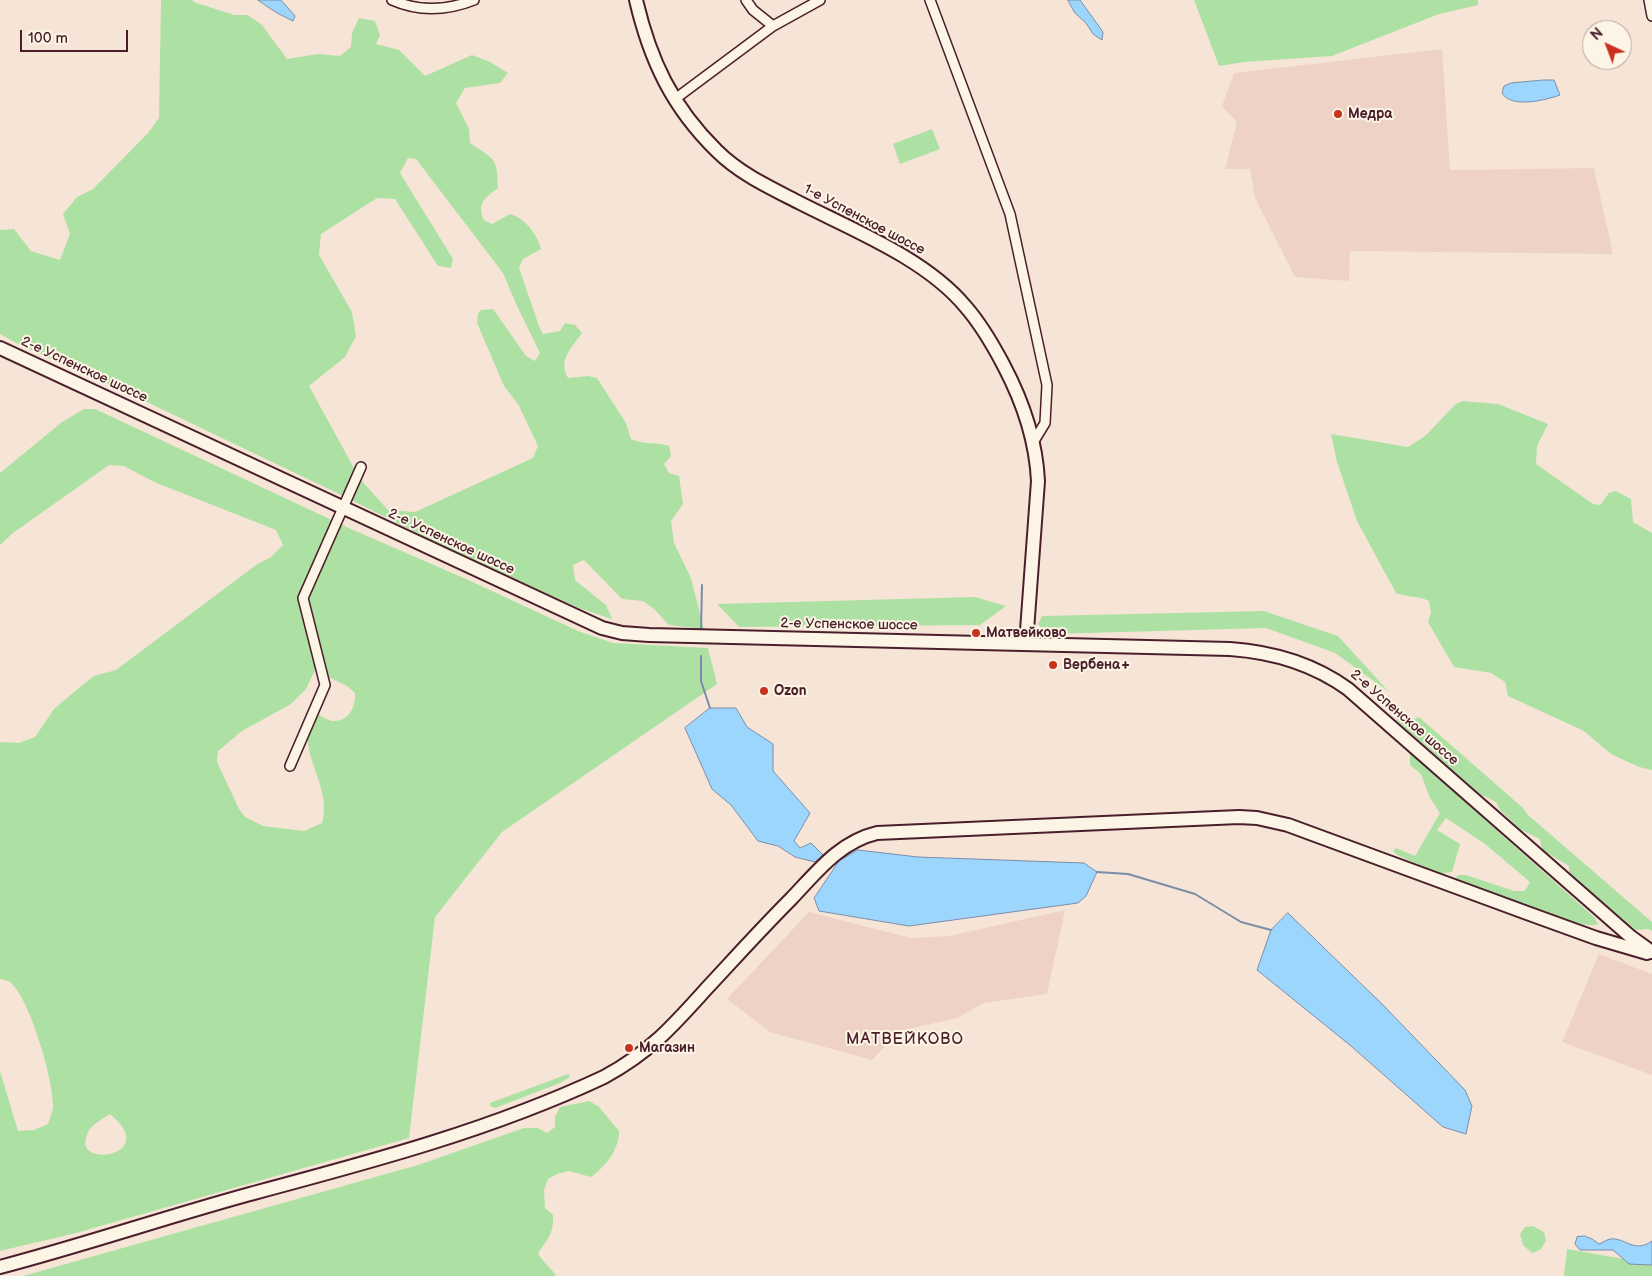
<!DOCTYPE html>
<meta charset="utf-8">
<style>
body{margin:0}
#map{position:relative;width:1652px;height:1276px;overflow:hidden;background:#f6e5d7;font-family:"Balsamiq Sans",sans-serif}
canvas{display:block}
.north{position:absolute;left:1582px;top:20px;width:50px;height:50px;box-sizing:border-box;background:#fcf5e5;border:1px solid #b59f9b;border-radius:50%;rotate:317deg;font-size:14px;font-weight:700;line-height:20px;text-align:center;color:#4a1f2b}
.north::after{content:'';display:block;margin:auto;width:18px;height:22px;background:#c8321e;clip-path:polygon(50% 0,100% 100%,50% 72%,0 100%)}
.scale{position:absolute;left:20px;top:30px;width:108px;height:22px;box-sizing:border-box;border:2px solid #4a1f2b;border-top:0;padding-left:6px;font-size:15px;line-height:18px;white-space:nowrap;color:#4a1f2b;-webkit-text-stroke:4px #fcf5e5;paint-order:stroke}
</style>
<div id="map">
<canvas width="1652" height="1276"></canvas>
<div class="north">N</div>
<div class="scale">100 m</div>
</div>
<script>
const c = document.querySelector('canvas').getContext('2d');
c.lineJoin = 'round';
function fill(path, color) { c.fillStyle = color; c.fill(path, 'evenodd'); }
function trace(path, color, width, dash) { c.strokeStyle = color; c.lineWidth = width; c.lineCap = dash ? 'butt' : 'round'; c.setLineDash(dash || []); c.stroke(path); }
function label(font, color, halo, rows, align = 'center') {
  c.font = font + ' "Balsamiq Sans",sans-serif'; c.lineWidth = 4; c.setLineDash([]); c.textBaseline = 'middle'; c.strokeStyle = halo; c.fillStyle = color; for (const [text, x, y, turn = 0] of rows) {
    c.save(); c.translate(x, y); c.rotate((+turn || 0) * Math.PI / 180); c.textAlign = isNaN(turn) ? turn : align; if (halo) c.strokeText(text, 0, 0); c.fillText(text, 0, 0); c.restore();
  }
}
fill(new Path2D(`
 M1442,49L1450,170L1594,168L1613,254L1350,251L1349,281L1295,277L1255,198L1250,169H1225L1237,122L1222,106L1234,73Z
 M1065,910L1047,994L984,1003L957,1018L900,1031L872,1060L770,1032L727,999L809,912L911,938L950,936Z
 M1599,954L1652,974V1075L1562,1042Z`), '#efd2c6');
fill(new Path2D(`
 M161,0H192L194,2L234,15H248L262,25L287,59L317,54L340,56L351,47L352,33L359,18L375,21L380,35L376,44L399,50L425,76L472,55L490,62L508,73L500,83L465,88L456,103L469,129L470,143C495,160 497,157 498,188C486,198 476,202 484,220L492,224L510,214C525,218 537,234 541,249L523,259L519,268L539,326L543,334L560,331L565,323L575,325L582,333C571,349 558,359 568,378L588,376L597,378L626,423L631,439C644,445 656,442 669,446L671,456L664,464L669,473L679,476L683,504L671,521L674,543L691,578L704,629L669,625L654,609L643,601L622,599L584,560L573,565L575,580L606,605L612,619L579,608L447,548L339,494L128,393L18,344L0,334V230L14,229L31,251L60,260L70,234L63,214L77,197L93,189L148,133L159,118ZM408,158L416,159L503,273L517,306L540,353L535,361L526,356L493,309L481,310L478,314L477,323L504,386L518,404L538,446L533,458L415,512L388,510L360,479L309,386L345,357L356,336L352,312L319,255L321,234L377,198L395,199L438,266L451,268L453,259L400,173Z
 M1194,0H1478V5L1439,14L1332,56L1244,62L1219,66Z
 M932,129L940,149L900,164L893,144Z
 M1463,401L1498,404L1548,424L1537,446L1536,464L1593,504L1600,505L1609,493L1616,491L1631,499L1633,522L1652,533V770L1639,767L1611,754L1584,731L1508,696L1505,682L1491,673L1454,667L1428,622L1431,612L1429,601C1418,595 1408,598 1396,593L1357,521L1337,462L1331,434L1408,447L1425,436L1456,404Z
 M84,409H95L351,529L466,579L578,631L613,643L708,648L717,684L502,832L435,917L409,1138L76,1233L0,1251V1071L18,1131L34,1130L48,1124C50,1118 53,1111 53,1105C53,1079 30,1000 11,983C8,980 4,980 0,979V742L19,743L35,737L54,709L80,687L94,676L116,670L256,565L271,557L283,545L276,530L154,482L124,466L109,465L13,533L0,545V473L62,422ZM315,670L347,686L355,693C356,706 349,722 333,721C328,721 320,715 315,713C311,722 307,734 308,744C312,771 330,795 322,823L304,831L263,826L245,817L239,809L217,762L218,751L242,731L291,704L306,689ZM110,1114C161,1156 76,1168 86,1138C87,1135 88,1130 91,1128C96,1122 104,1118 110,1114Z
 M975,597L1006,606L980,625L739,627L717,604Z
 M1264,611L1338,636L1389,692L1335,653L1266,628L1051,634L1042,629L1038,624L1042,616Z
 M1419,717L1523,808L1528,815L1652,922V931L1648,929L1636,930L1569,874V866L1542,850L1540,839L1521,830L1500,810L1496,802L1480,794L1397,721L1396,718L1412,720Z
 M1410,753L1594,917L1598,924C1579,932 1479,889 1455,880L1458,875H1466L1514,891H1525L1530,882L1485,844L1446,818L1437,830L1460,844L1452,872L1439,874L1397,855L1393,851L1396,848L1415,856L1440,813L1430,798L1421,774L1410,765Z
 M568,1074L570,1077L560,1083L495,1108L490,1106V1103Z
 M589,1101L598,1106L619,1131C619,1150 606,1166 591,1177L569,1171L557,1174L548,1179L544,1190L545,1208L553,1215C554,1233 548,1239 538,1253C543,1263 551,1267 556,1276H23L418,1165L524,1128H538L547,1133L555,1127V1117L560,1107Z
 M1533,1226L1544,1232L1546,1241L1540,1250L1532,1253L1523,1245L1520,1234L1525,1227Z
 M1567,1249L1646,1263L1652,1261V1276H1564Z`), '#ade1a3');
const water = new Path2D(`
 M258,0H281L295,16L293,21L277,13Z
 M1068,0H1080L1103,32L1102,40L1093,34L1086,23L1075,13Z
 M1544,80H1554L1560,95C1546,100 1511,109 1502,93L1504,86L1511,83Z
 M710,708H736L747,727L773,744V771L810,813L794,841L800,848L811,843L823,855L815,862L795,857L778,846L758,841L731,805L712,789L685,728Z
 M858,850L918,857L1084,863L1097,872L1086,896L1078,903L909,926L819,911L814,898L839,861Z
 M1288,913L1382,1004L1465,1090L1472,1106L1466,1134L1443,1127L1351,1046L1257,970L1271,930Z
 M1585,1236L1592,1239L1599,1244C1602,1243 1606,1240 1610,1239C1625,1237 1634,1254 1652,1241V1265L1629,1264L1613,1250H1580L1575,1244L1577,1237Z`);
fill(water, '#9dd6fd');
trace(water, '#7c8da9', 1);
trace(new Path2D(`
 M701,630L702,585
 M701,656V681L710,708
 M1097,872L1128,874L1195,894L1241,922L1271,930`), '#7c8da9', 2);
const street = new Path2D(`
 M392,0C419,12 446,11 474,0
 M746,0L753,10L773,26
 M930,0L1010,214L1047,385L1045,423L1034,441
 M1649,0L1652,16
 M675,99L773,26L820,0
 M290,766L325,685L303,598L361,467`);
const secondary = new Path2D(`
 M636,0C650,60 672,107 717,151C740,174 771,188 800,203C853,230 926,259 965,306C981,324 993,345 1004,366C1023,402 1036,440 1038,481L1026,644
 M0,348L602,628L622,633L649,635L1230,649C1273,652 1312,663 1348,689L1631,937L1652,952
 M0,1267C84,1245 166,1217 250,1194C370,1162 491,1130 604,1077C650,1052 673,1026 707,988C735,958 762,928 791,899C816,873 839,842 877,833L1239,817L1257,818L1288,825L1527,913L1596,938L1647,953`);
trace(street, '#4a1f2b', 12);
trace(secondary, '#4a1f2b', 16);
trace(street, '#fcf5e5', 9);
trace(secondary, '#fcf5e5', 12);
for (const [x, y, r, color] of [
 [1338,114,5,"#c8321e"],
 [976,633,5,"#c8321e"],
 [1053,665,5,"#c8321e"],
 [764,691,5,"#c8321e"],
 [629,1048,5,"#c8321e"]
]) { const dot = new Path2D(); dot.arc(x, y, r, 0, 2 * Math.PI); c.fillStyle = color; c.fill(dot); trace(dot, '#fcf5e5', 2); }
label('bold 14px', '#4a1f2b', '#fcf5e5', [
 ["Медра",1348,114],
 ["Матвейково",986,633],
 ["Вербена+",1063,665],
 ["Ozon",774,691],
 ["Магазин",639,1048]
], 'left');
label('14px', '#4a1f2b', '#fcf5e5', [
 ["1-е Успенское шоссе",864,220,28],
 ["2-е Успенское шоссе",84,370,25],
 ["2-е Успенское шоссе",451,542,25],
 ["2-е Успенское шоссе",849,625,1],
 ["2-е Успенское шоссе",1404,718,41]
]);
c.letterSpacing = '1px';
label('16px', '#4a1f2b', '#fcf5e5', [
 ["МАТВЕЙКОВО",905,1040]
]);
c.letterSpacing = '0px';
</script>
